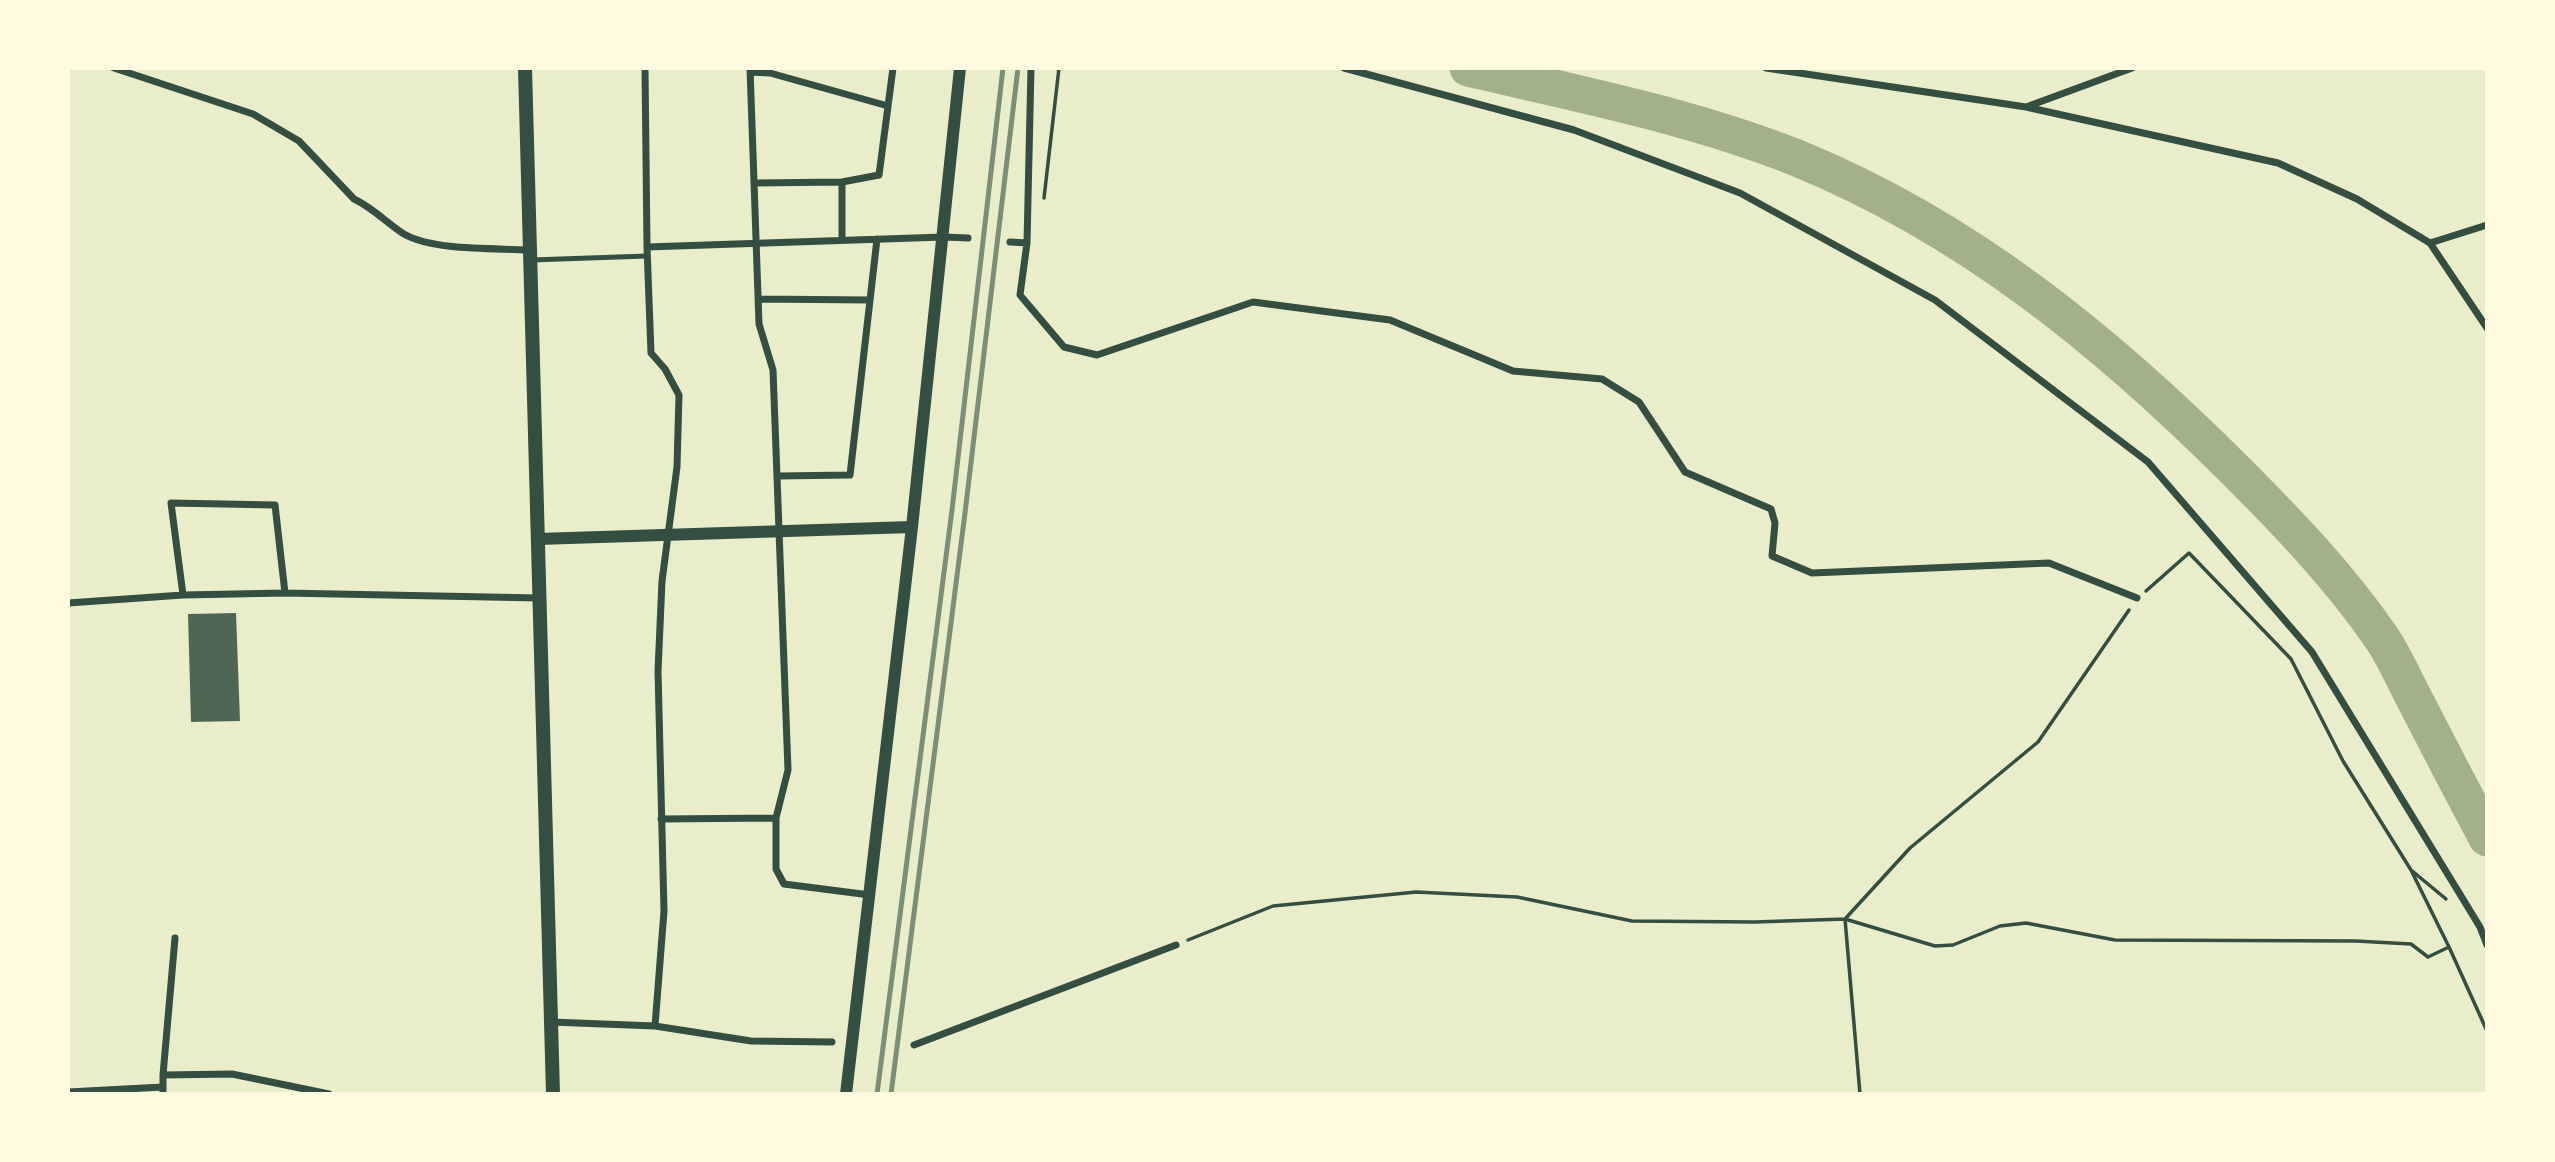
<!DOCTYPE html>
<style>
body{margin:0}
#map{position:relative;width:2555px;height:1162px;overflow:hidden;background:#e9edc9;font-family:"Sofia Sans Condensed",sans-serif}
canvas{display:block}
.frame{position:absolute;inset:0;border:70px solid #fefae0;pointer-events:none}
</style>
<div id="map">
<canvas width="2555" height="1162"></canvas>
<div class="frame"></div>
</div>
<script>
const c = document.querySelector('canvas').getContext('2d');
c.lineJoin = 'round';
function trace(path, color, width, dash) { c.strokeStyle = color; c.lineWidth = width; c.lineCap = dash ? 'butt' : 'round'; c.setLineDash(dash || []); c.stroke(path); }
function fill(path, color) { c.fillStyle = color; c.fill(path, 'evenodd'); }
trace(new Path2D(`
 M1468,68C1579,94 1691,116 1797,158C1968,228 2107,342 2236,471C2288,523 2339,576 2381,637C2395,657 2404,680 2416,702C2439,747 2463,793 2487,838`), '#a3b18a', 37);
fill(new Path2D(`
 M236,613L240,721L191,722L188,614Z`), '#4f6655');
trace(new Path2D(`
 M1044,198L1059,68
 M2146,591L2189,553L2291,659L2343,761L2411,870L2446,899
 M1188,940L1273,906L1416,892L1517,897L1632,921L1755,922L1845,919L1935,946L1953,945L2000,926L2026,923L2115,940L2356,941L2411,944L2428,957L2449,947L2411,870
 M2449,947L2487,1031
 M1860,1094L1845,919L1910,848L2038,742L2129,610`), '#344e41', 3.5);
trace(new Path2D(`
 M531,260L647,256`), '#344e41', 5);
trace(new Path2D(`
 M114,68L253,114L299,141L354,199C373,208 387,223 404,234C433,251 495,248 529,250
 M645,68L647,247L651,353L665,369L679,395L677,467L662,581L658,671L664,911L655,1026
 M750,68L759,324L773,370L788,770L776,818V869L784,884L870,895
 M1031,68L1027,243L1020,295L1064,347L1097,355L1253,302L1390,320L1513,371L1602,379L1639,402L1685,472L1771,509L1775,523L1772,556L1812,573L2049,563L2137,598
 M1344,68L1574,130L1740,193L1935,300L2148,462L2312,652L2480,927L2487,945
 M1766,68L2026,107L2132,68
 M750,72L770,73L888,106
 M2026,107L2278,163L2357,199L2430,243L2487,328
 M842,182L879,175L893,68
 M755,183L842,182V240
 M1010,242L1027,243
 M2430,243L2487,225
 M647,247L944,237L968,238
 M758,299L869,300
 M778,476L850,475L877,239
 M183,595L171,503L275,505L285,593
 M68,603L183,595L285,593L539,598
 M661,819L776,818
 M551,1022L655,1026L751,1041L832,1042
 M914,1045L1176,945
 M163,1075L232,1074L329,1094
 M68,1092L163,1087
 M163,1094V1075L175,938`), '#344e41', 7);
trace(new Path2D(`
 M538,539L912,527
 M846,1094L912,527L960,68`), '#344e41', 12);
trace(new Path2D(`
 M525,68L553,1094`), '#344e41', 14);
trace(new Path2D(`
 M877,1094L952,510L1003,68
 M891,1094L965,513L1018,68`), '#7c8e77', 5);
</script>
